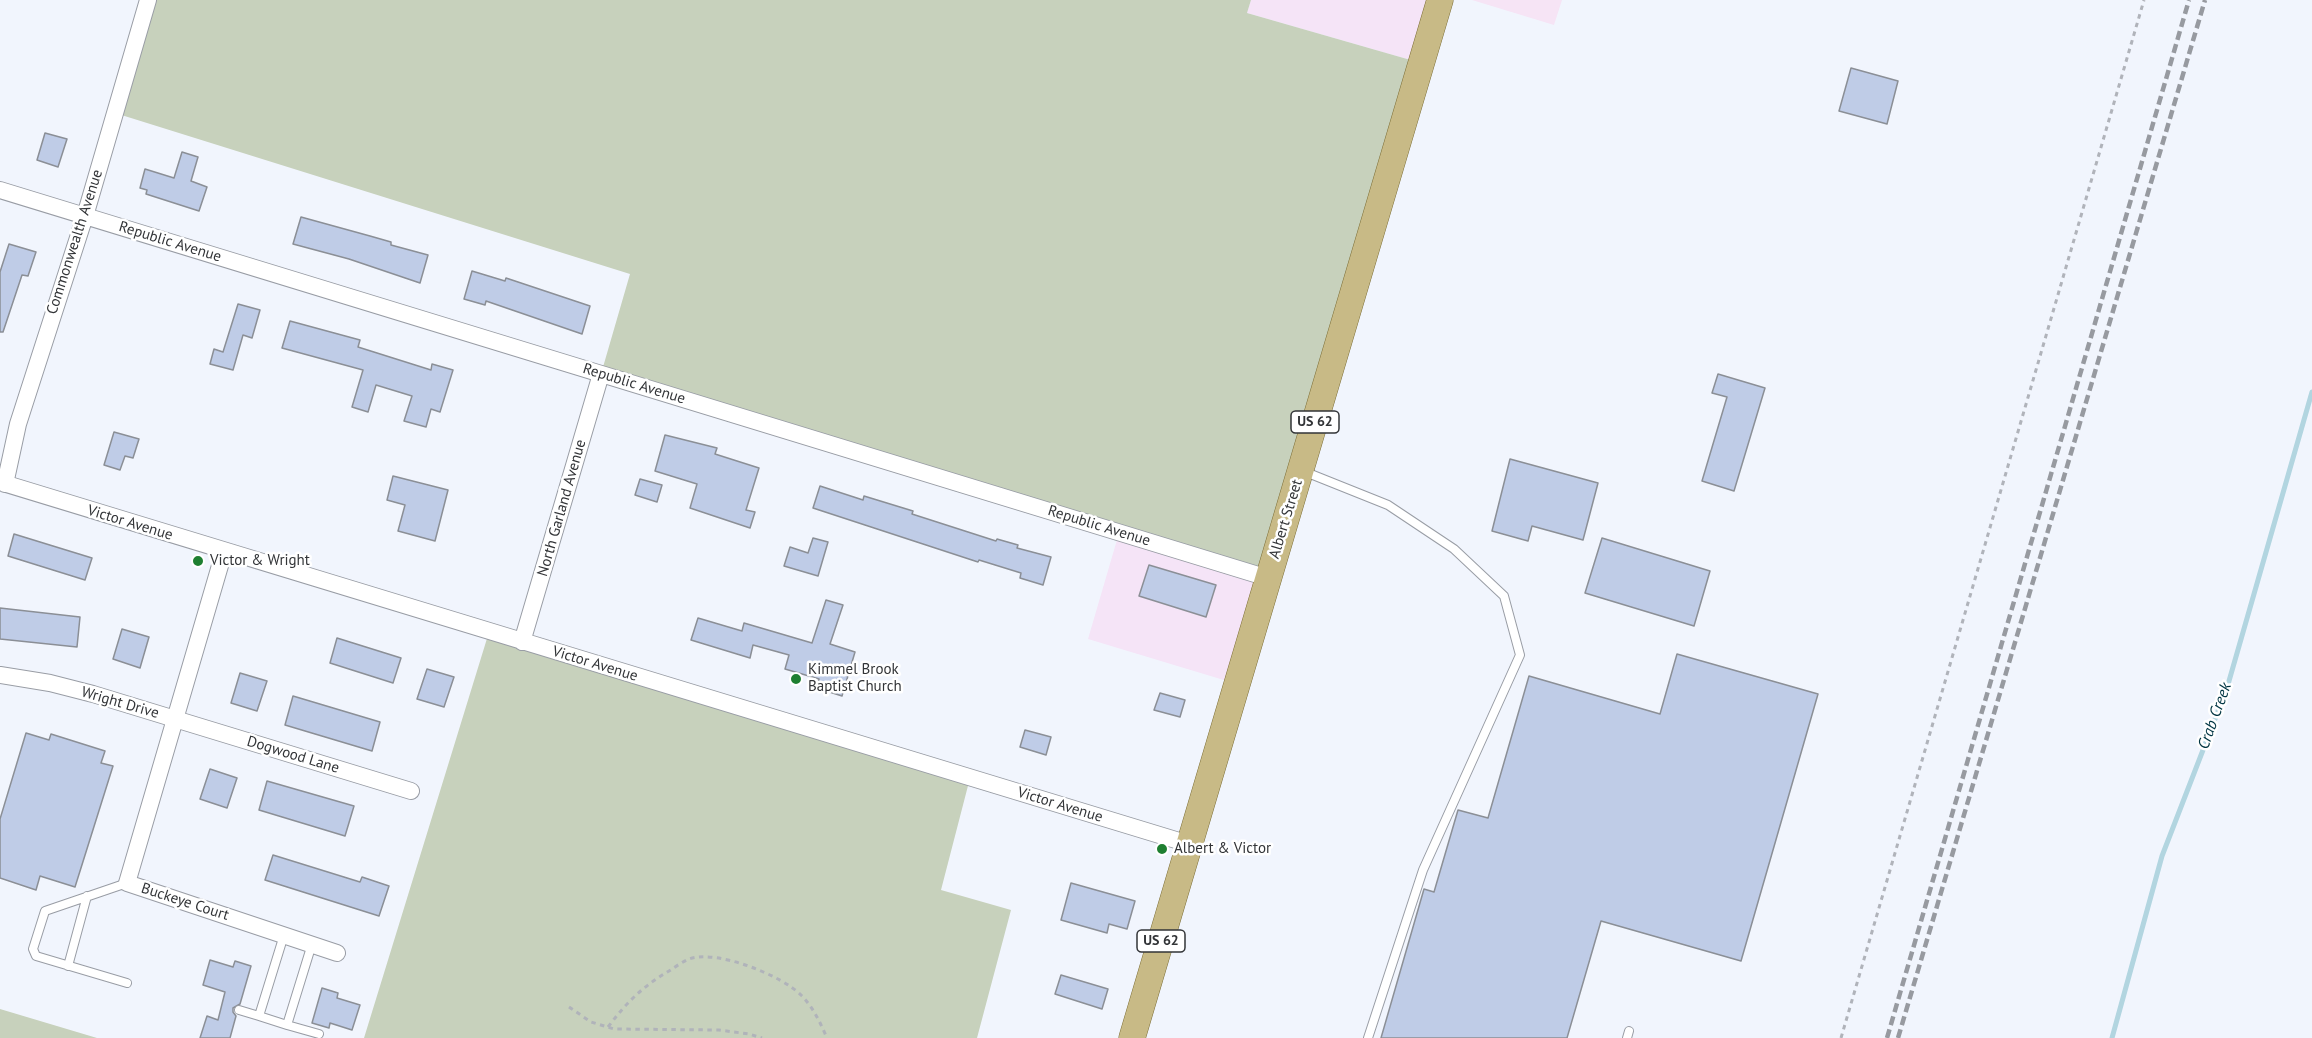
<!DOCTYPE html>
<style>
body{margin:0}
canvas{display:block;background:#f1f5fd}
</style>
<canvas width="2312" height="1038"></canvas>
<script>
const c = document.querySelector('canvas').getContext('2d');
c.lineJoin = 'round';
function fill(path, color) { c.fillStyle = color; c.fill(path, 'evenodd'); }
function trace(path, color, width, dash) { c.strokeStyle = color; c.lineWidth = width; c.lineCap = dash ? 'butt' : 'round'; c.setLineDash(dash || []); c.stroke(path); }
function label(font, color, halo, rows, align = 'center') {
  c.font = font + ' "PT Sans",sans-serif'; c.lineWidth = 5; c.setLineDash([]); c.textBaseline = 'middle'; c.strokeStyle = halo; c.fillStyle = color; for (const [text, x, y, turn = 0] of rows) {
    c.save(); c.translate(x, y); c.rotate((+turn || 0) * Math.PI / 180); c.textAlign = isNaN(turn) ? turn : align; if (halo) c.strokeText(text, 0, 0); c.fillText(text, 0, 0); c.restore();
  }
}
fill(new Path2D(`
 M1251,0H1440L1421,63L1247,13Z
 M1119,533L1268,578L1237,684L1088,639Z`), '#f5e4f7');
fill(new Path2D(`
 M1472,0H1562L1554,25Z`), '#f6e4f5');
fill(new Path2D(`
 M148,0H1251L1247,13L1421,63L1268,578L601,374L630,274L115,113Z
 M489,632L970,778L941,890L1011,910L977,1038H364Z
 M0,1009L97,1038H0Z`), '#c7d1bc');
trace(new Path2D(`
 M2112,1038L2162,856L2227,688L2312,392`), '#b2d5e0', 5);
const building = new Path2D(`
 M1851,68L1898,81L1887,124L1839,111Z
 M45,133L67,139L58,167L37,160Z
 M182,152L198,157L191,181L207,187L199,211L146,194L147,190L140,188L145,169L174,178Z
 M301,217L370,236L391,242V245L428,255L420,283L349,259L293,244Z
 M9,244L36,252L28,276L22,275L3,332H0V272Z
 M472,271L505,281L506,278L590,306L582,334L486,301L485,305L464,299Z
 M238,304L260,310L252,338L243,335L233,370L210,364L214,349L223,352Z
 M290,321L360,340L358,347L431,370L432,364L453,370L440,412L431,409L426,427L404,421L412,396L376,385L368,412L352,407L363,370L282,348Z
 M1718,374L1765,388L1734,491L1702,481L1727,397L1712,393Z
 M114,432L139,439L133,458L125,456L120,470L104,465Z
 M665,435L717,448L715,454L759,468L746,510L755,512L750,528L690,508L697,484L655,471Z
 M1510,459L1598,483L1583,540L1532,526L1528,541L1492,531Z
 M393,476L448,490L435,541L398,531L405,505L387,500Z
 M640,479L662,485L657,502L635,495Z
 M820,486L863,500L864,496L913,511L912,514L996,541L997,539L1018,545L1017,548L1051,557L1043,585L1020,578L1021,573L979,560L978,562L813,508Z
 M14,534L92,558L85,580L8,556Z
 M813,538L828,542L818,576L784,566L790,547L808,553Z
 M1602,538L1710,571L1694,626L1585,593Z
 M1149,565L1216,585L1206,617L1139,596Z
 M826,600L843,605L830,644L855,652L842,696L817,688L819,679L785,669L789,655L753,645L750,658L691,640L698,618L742,631L744,623L812,643Z
 M0,608L80,617L77,647L0,639Z
 M122,629L149,637L140,668L113,659Z
 M337,638L401,658L393,683L330,663Z
 M1677,654L1818,694L1741,961L1601,921L1567,1038H1381L1424,889L1434,892L1458,810L1488,818L1529,676L1660,714Z
 M427,669L454,677L444,707L417,699Z
 M240,673L267,681L257,711L231,703Z
 M1160,693L1185,700L1180,717L1154,710Z
 M293,696L380,722L372,751L285,725Z
 M1025,730L1051,737L1046,755L1020,747Z
 M26,733L49,740L51,734L105,751L101,763L113,766L75,887L40,876L36,890L0,878V819Z
 M210,769L237,778L227,808L200,799Z
 M267,781L354,806L345,836L259,810Z
 M273,855L360,882L362,877L389,886L379,916L265,880Z
 M1071,883L1135,901L1127,929L1109,924L1107,933L1061,920Z
 M210,960L233,967L235,961L251,966L240,1004L233,1008V1012L236,1016L230,1038H200L207,1016L218,1020L225,992L203,985Z
 M1061,975L1108,989L1102,1009L1055,994Z
 M322,988L338,993L337,998L360,1005L352,1030L330,1023L329,1028L312,1023Z`);
fill(building, '#bfcce7');
trace(building, '#8b8f96', 1.5);
const lane = new Path2D(`
 M1303,471L1388,505L1454,549L1504,596L1520,655L1423,870L1368,1038
 M284,935L259,1016L287,1025L312,944
 M68,966L87,896
 M127,983L36,956L33,949L45,911L127,883
 M239,1010L259,1016
 M287,1025L319,1034
 M1627,1038L1629,1031`);
const street = new Path2D(`
 M0,190L1268,578
 M0,482L1189,844
 M5,484L18,424L85,216L148,0
 M224,552L127,883L337,953
 M522,642L601,374
 M0,675L50,683L93,694L411,791`);
const primary = new Path2D(`
 M1132,1038L1440,0`);
trace(lane, '#999da5', 10);
trace(street, '#999da5', 18);
trace(primary, '#7b6d36', 27);
trace(new Path2D(`
 M569,1007L591,1022L614,1029L719,1030L749,1034L762,1038
 M608,1027C626,1003 643,986 669,971C675,967 682,962 689,959C716,949 781,975 801,995C813,1007 820,1022 827,1038
 M1841,1038L2144,0`), '#b0b3ba', 3, [4.5, 4.5]);
trace(lane, '#fff', 8);
trace(street, '#fff', 16);
trace(primary, '#c8ba86', 26);
trace(new Path2D(`
 M1887,1038L2189,0
 M1898,1038L2205,0`), '#979aa0', 4.5, [9, 4.5]);
for (const [x, y, r, color] of [
 [198,561,6,"#1e7f31"],
 [796,679,6,"#1e7f31"],
 [1162,849,6,"#1e7f31"]
]) { const dot = new Path2D(); dot.arc(x, y, r, 0, 2 * Math.PI); c.fillStyle = color; c.fill(dot); trace(dot, '#fff', 2); }
for (const [x, y, w] of [
 [1315,422,48],
 [1161,941,48]
]) { const box = new Path2D(); box.roundRect(x - w / 2, y - 11, w, 22, 4.5); c.fillStyle = '#fff'; c.fill(box); trace(box, '#323437', 1.5); }
label('bold 14px', '#323437', null, [
 ["US 62",1315,422],
 ["US 62",1161,941]
]);
label('15px', '#323437', '#fff', [
 ["Commonwealth Avenue",75,242,-72],
 ["Republic Avenue",170,242,17],
 ["Republic Avenue",634,384,17],
 ["North Garland Avenue",562,508,-74],
 ["Albert Street",1286,519,-73],
 ["Victor Avenue",130,523,17],
 ["Republic Avenue",1099,526,17],
 ["Victor Avenue",595,664,17],
 ["Wright Drive",120,703,16],
 ["Dogwood Lane",293,755,17],
 ["Victor Avenue",1060,805,17],
 ["Buckeye Court",185,902,18]
]);
label('15px', '#323437', '#fff', [
 ["Victor & Wright",210,561],
 ["Kimmel Brook",808,670],
 ["Baptist Church",808,687],
 ["Albert & Victor",1174,849]
], 'left');
label('italic 16px', '#003542', '#fff', [
 ["Crab Creek",2215,716,-70]
]);
</script>
